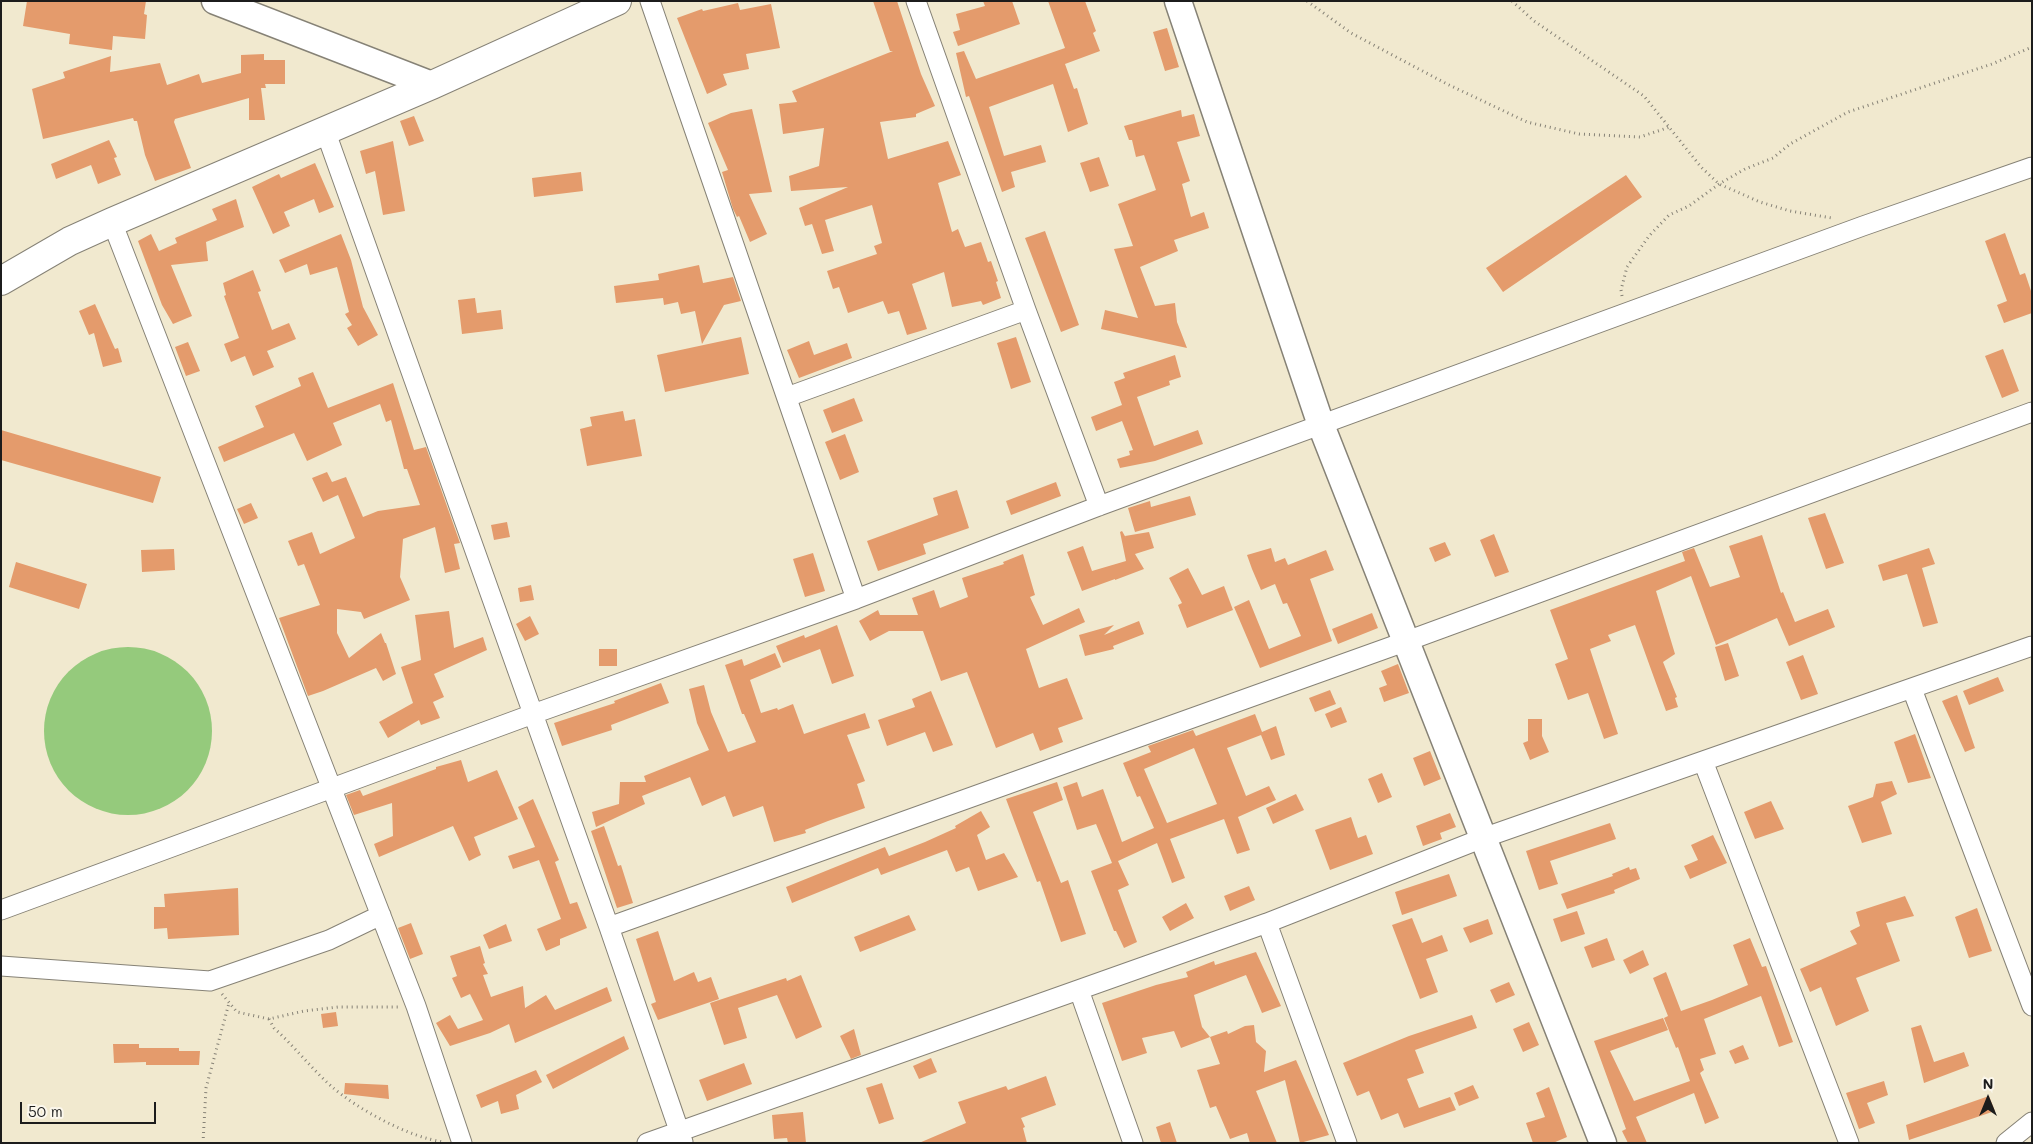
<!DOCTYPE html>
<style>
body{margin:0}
#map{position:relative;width:2033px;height:1144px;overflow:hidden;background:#f1e9cf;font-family:Mali,sans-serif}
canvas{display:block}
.frame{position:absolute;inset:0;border:2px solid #1c1c1c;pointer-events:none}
.north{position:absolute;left:1963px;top:1074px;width:50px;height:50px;-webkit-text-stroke:4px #fbf7ec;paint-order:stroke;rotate:0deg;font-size:14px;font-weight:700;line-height:20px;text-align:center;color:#1c1c1c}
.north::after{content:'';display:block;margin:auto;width:18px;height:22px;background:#1c1c1c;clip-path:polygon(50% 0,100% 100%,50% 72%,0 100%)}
.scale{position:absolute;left:20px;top:1102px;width:136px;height:22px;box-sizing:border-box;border:2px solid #1c1c1c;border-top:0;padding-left:6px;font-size:15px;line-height:18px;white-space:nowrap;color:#1c1c1c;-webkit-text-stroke:4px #fbf7ec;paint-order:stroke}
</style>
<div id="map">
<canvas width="2033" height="1144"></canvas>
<div class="frame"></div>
<div class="north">N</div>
<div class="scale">50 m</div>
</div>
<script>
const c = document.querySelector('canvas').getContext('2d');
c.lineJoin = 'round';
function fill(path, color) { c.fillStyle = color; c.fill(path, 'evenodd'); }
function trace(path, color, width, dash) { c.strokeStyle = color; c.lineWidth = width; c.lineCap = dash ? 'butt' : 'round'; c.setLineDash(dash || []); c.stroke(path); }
fill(new Path2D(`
 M44 731a84 84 0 1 1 168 0a84 84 0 1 1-168 0Z`), '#95ca7c');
fill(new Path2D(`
 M27,1H146L144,14L147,15L145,39L113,36L112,50L69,44L70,34L23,26Z
 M873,1H897L921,74L935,106L916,114V117L880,122L888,159L948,141L961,175L938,183L952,232L958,229L965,247L981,242L988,262L991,261L998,281L996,282L1001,298L983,305L981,301L952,307L944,272L912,284L927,329L907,335L899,311L888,314L883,301L848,313L839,287L833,289L827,271L877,254L874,246L882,243L872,205L825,220L834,251L822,254L812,224L805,226L799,208L848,187L791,191L789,176L819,166L824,128L783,134L779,104L797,102L792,91L893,51H890Z
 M983,1H1012L1020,24L958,46L953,32L960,30L956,14L985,6Z
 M1048,1H1085L1096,31L1093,33L1100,51L1065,64L1074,89L1077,88L1088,124L1068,132L1053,84L989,107L1004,156L1041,145L1046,162L1011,172L1015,187L1002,192L969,96L966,97L956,53L964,51L976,79L1065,48Z
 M738,3L740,10L771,4L780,48L746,54L749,69L723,74L727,85L707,94L677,18L702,9L703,11Z
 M1167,28L1179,67L1165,71L1153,32Z
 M264,54V60H285V84H265L266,88H261L265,120H249V98L175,119L174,122L191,168L155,181L145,155L137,121H134L133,118L43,139L32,89L65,78L63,72L111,56L110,72L160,63L167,85L199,74L202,83L241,73V55Z
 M752,109L772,192L749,194L767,234L750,242L739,216L737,217L733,209L722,172L728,170L708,123L731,113Z
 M1181,110L1182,117L1194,114L1200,136L1177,142L1190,181L1182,184L1191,217L1204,212L1209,228L1174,240L1178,251L1140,267L1155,306L1175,303L1177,322L1187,348L1101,329L1105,310L1138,318L1114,249L1133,246L1118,204L1156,190L1144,155L1136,157L1132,140H1129L1124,126Z
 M414,116L424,141L409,146L400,121Z
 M109,140L117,157L114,158L121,175L98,184L91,165L56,179L51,164Z
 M393,141L405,211L383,215L375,171L366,174L360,151Z
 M1099,157L1109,186L1090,192L1080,163Z
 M315,163L334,207L319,213L314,199L284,212L290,226L273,234L252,187L279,174L281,178Z
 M581,172L583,191L534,197L532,178Z
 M1626,175L1642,197L1503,292L1486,268Z
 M236,199L244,227L206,242L208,261L171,265L192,316L173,324L162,305L138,241L151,234L159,251L177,243L175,238L217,220L212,209Z
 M1045,231L1079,325L1061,332L1025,238Z
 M2005,233L2020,275L2025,273L2032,294V313L2004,323L1997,305L2007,301L1985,241Z
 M341,234L351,260L363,307L378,335L358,346L347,328L352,325L345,314L349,312L337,267L310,275L307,264L285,273L279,260Z
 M699,265L703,283L733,277L741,301L724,305L702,344L695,311L681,314L678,302L664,305L663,298L616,303L614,286L659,280L658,274Z
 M253,270L261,291L258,292L272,330L289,323L296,339L267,351L274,367L253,376L245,356L231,362L224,344L239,338L224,296L226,295L223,283Z
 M475,298L477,313L501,310L503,329L462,334L458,300Z
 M95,304L115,349L118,348L122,362L103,367L94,333L89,335L79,311Z
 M741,337L749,374L665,392L657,355Z
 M1016,337L1031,382L1011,389L997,343Z
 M809,341L814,355L847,343L852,358L799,378L787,350Z
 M188,342L200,371L186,376L175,347Z
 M2003,349L2019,391L2002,398L1985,356Z
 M1175,355L1181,377L1169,381L1170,385L1137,397L1154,446L1198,430L1203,444L1155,461L1120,468L1117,459L1130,455L1129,451L1133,450L1122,421L1096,431L1091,417L1122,405L1114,382L1125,378L1123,373Z
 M313,372L328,408L393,383L414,450L426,447L460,543L454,544L460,569L445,573L435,527L403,539L400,577L410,600L364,619L361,612L337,609V633L349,658L381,633L385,643H386L396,674L383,681L376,668L323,691L308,696L279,618L320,605L304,564L298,566L288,541L312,532L320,554L355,538L338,495L323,502L312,478L327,472L332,482L346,477L363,517L378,511L420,505L407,469H404L391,420L386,422L380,404L333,423L342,445L307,461L294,433L224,462L218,447L264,427L255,406L301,386L298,378Z
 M854,398L863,421L832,433L823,410Z
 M623,411L625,421L635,419L642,456L587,466L580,429L592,426L590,417Z
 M1,430L161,477L153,503L1,460Z
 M845,434L859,472L840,480L825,442Z
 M1056,482L1061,496L1011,515L1006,501Z
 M957,490L969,528L923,544L926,554L878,571L867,541L938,515L933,498Z
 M1190,496L1196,515L1135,532L1128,508L1150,501L1151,507Z
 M251,503L258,518L244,524L237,509Z
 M1825,513L1844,563L1826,569L1808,518Z
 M507,522L510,537L494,540L491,525Z
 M1122,531L1126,538L1125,536L1149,532L1154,548L1135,554L1144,569L1115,580V579L1082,591L1067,552L1083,546L1092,571L1126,561L1120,532Z
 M1494,534L1509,572L1495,577L1480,540Z
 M1762,535L1781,593L1783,592L1795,622L1828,609L1835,627L1789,646L1777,618L1716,645L1691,576L1656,591L1675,654L1663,662L1677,697L1675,698L1678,707L1666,711L1635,625L1608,635L1611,641L1590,649L1618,734L1604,739L1588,693L1568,700L1555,664L1568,659L1550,610L1685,561L1682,552L1694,548L1710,587L1740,577L1729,546Z
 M1445,542L1451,555L1435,562L1429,548Z
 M1271,548L1275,562L1285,558L1288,565L1326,550L1334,570L1310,579L1332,641L1260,668L1234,607L1249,600L1269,649L1301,636L1287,603L1283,604L1275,584L1261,590L1252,569L1247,555Z
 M1929,548L1935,564L1922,568L1938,623L1923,627L1907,574L1883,581L1878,565Z
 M174,549L175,570L142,572L141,550Z
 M813,553L825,591L805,597L793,559Z
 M1023,554L1035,595L1030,597L1043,625L1079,608L1085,622L1026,649L1039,688L1067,678L1083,719L1058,728L1063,742L1040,751L1033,733L996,748L967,672L941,681L923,631H889L870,641L859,621L878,610L880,615H918L912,598L934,590L940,608L968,597L962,578L1004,564L1003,562Z
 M16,562L87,584L79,609L9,587Z
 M1188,568L1202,595L1224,586L1233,610L1187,628L1178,605L1182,603L1169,578Z
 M531,585L534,600L520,602L518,588Z
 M449,611L454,648L483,637L487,650L434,674L444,697L433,702L440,718L421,725L419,720L388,738L379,722L413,703L401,667L421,660L415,615Z
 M1372,613L1378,628L1338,644L1332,629Z
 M530,616L539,634L525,641L516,624Z
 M1139,621L1144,634L1113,646L1114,649L1085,656L1079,635L1114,625L1104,635Z
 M837,625L854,676L832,684L820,649L783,663L776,646L804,635L805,638Z
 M1728,643L1739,676L1725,681L1715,647Z
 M599,649H617V666H599Z
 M775,653L781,667L750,680L761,713L777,708L778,710L793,704L804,734L865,713L870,728L847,735L865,781L857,784L865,808L828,821L805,830L806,833L774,842L763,806L733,817L725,796L702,806L690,777L642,796L645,804L596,827L592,812L619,804L620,782H646L644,776L709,750L697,723L689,689L704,685L711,712L728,752L756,742L744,714H742L725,665L742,659L744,666Z
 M1803,655L1818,694L1801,700L1786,662Z
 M1398,664L1409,693L1384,702L1379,688L1387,685L1381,671Z
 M1998,677L2004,691L1969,705L1963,691Z
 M661,683L669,703L611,725L612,730L562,746L554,723L615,703L614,701Z
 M1330,690L1336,704L1315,712L1309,698Z
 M931,691L953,745L933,752L925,732L887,746L878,720L915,707L912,699Z
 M1957,695L1975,748L1965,752L1942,701Z
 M1341,707L1347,722L1331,728L1325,714Z
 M1255,714L1262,732L1276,726L1285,755L1271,760L1261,735L1227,748L1246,796L1269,786L1276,800L1238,817L1250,850L1237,854L1224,819L1170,839L1185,878L1172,883L1157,843L1118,861L1129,885L1118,890L1137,942L1124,948L1116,931H1114L1091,871L1112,863L1096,824L1077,830L1063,787L1077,782L1082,797L1103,789L1122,842L1154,828L1140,796L1137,797L1123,763L1151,752L1148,746L1193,730L1196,736ZM1194,748L1217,804L1167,823L1144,769Z
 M1528,719H1542V736L1549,752L1530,760L1523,743L1528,741Z
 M1915,734L1931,778L1908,783L1894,742Z
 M1430,751L1441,779L1424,786L1413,758Z
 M461,760L468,782L497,770L518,819L474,837L481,855L469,861L453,826L379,857L374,844L393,836L392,803L354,815L346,795L360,790L363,796L436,769V767Z
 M1382,773L1392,797L1378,803L1368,779Z
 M1892,781L1897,794L1881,802L1892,834L1862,843L1848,806L1873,797L1876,784Z
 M1057,782L1063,800L1033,812L1061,883L1068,880L1086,934L1061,942L1040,881L1037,882L1006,799Z
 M1296,794L1304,810L1273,824L1266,808Z
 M533,799L559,860L555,862L570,904L577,902L587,928L560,939V945L546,951L537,929L561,919L539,860L513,869L508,856L535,847L518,807Z
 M1771,801L1784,829L1755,839L1744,812Z
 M981,811L990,827L977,835L986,860L1004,853L1018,877L978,891L969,867L956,872L947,850L881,875L878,868L792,903L786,887L885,847L889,856L925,842L956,828L955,826Z
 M1450,813L1456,827L1440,833L1442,839L1423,846L1416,826Z
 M1351,817L1358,838L1366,835L1373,854L1330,870L1315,830Z
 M1610,823L1616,839L1550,861L1558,884L1539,890L1526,851Z
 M604,826L618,866L621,865L633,903L617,908L591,831Z
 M1713,835L1727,863L1690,879L1684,866L1698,860L1691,845Z
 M1629,867L1630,870L1636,868L1640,879L1614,890L1615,893L1567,909L1561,894L1613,876L1612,874Z
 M1449,874L1457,896L1402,915L1395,892Z
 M1249,886L1255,900L1230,911L1224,896Z
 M238,888L239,935L168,939L167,928L154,929V907H165L164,894Z
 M1905,896L1914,916L1886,923L1900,961L1856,978L1869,1011L1836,1026L1821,987L1810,992L1800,969L1857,944L1850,931L1860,926L1856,912Z
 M1186,903L1194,918L1170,931L1162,917Z
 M1977,908L1992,951L1969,958L1955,917Z
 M1577,911L1585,934L1561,942L1553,919Z
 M909,915L916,930L860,952L854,937Z
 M1412,918L1422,943L1442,935L1448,951L1426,959L1438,992L1420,999L1392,925Z
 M1488,919L1493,934L1470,943L1463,928Z
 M411,923L423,954L410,959L398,928Z
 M506,924L512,941L489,949L483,935Z
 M658,931L674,981L694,972L698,982L711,977L719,999L658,1020L651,1004L656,1002L636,939Z
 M1607,938L1615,960L1592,968L1584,947Z
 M1750,938L1762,967L1766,966L1793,1042L1779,1047L1761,996L1704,1019L1716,1054L1700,1059L1704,1070L1700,1073L1719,1118L1705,1124L1694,1093L1636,1117L1647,1143H1628L1622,1131L1626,1129L1594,1041L1663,1018L1668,1030L1610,1051L1634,1101L1690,1081L1678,1047L1676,1048L1664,1018L1668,1016L1653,978L1666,972L1681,1011L1712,1000L1748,985L1733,945Z
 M480,946L485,963L483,964L488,974L483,975L491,997L523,986L525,1008L546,995L555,1010L607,987L612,1001L515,1043L509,1024L490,1033L450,1046L436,1023L450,1015L458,1029L483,1020L470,994L461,998L452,978L457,976L450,956Z
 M1643,950L1649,965L1630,974L1623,960Z
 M1256,952L1281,1006L1262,1013L1246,975L1194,995L1202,1027L1210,1037L1181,1048L1174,1031L1142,1038L1147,1053L1122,1061L1102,1003L1156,985L1188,977L1186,972L1214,961L1215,965Z
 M801,975L822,1027L796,1039L777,995L738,1008L747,1038L724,1045L710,1003L786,978L787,981Z
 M1509,982L1515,995L1496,1003L1490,990Z
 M336,1012L338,1026L323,1028L321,1014Z
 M1472,1015L1477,1028L1415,1050L1424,1073L1407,1079L1419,1108L1450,1097L1456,1110L1404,1128L1398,1113L1381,1120L1369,1091L1357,1096L1343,1063L1409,1036Z
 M1529,1022L1539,1045L1523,1052L1513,1029Z
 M1254,1025L1256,1042L1266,1051L1264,1072L1296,1060L1329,1135L1300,1143L1285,1080L1256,1091L1277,1143H1250L1247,1133L1230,1139L1216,1106L1210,1108L1197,1070L1220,1064L1210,1037L1227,1031L1228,1034L1245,1026Z
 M1921,1025L1934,1062L1964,1052L1969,1066L1924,1083L1911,1028Z
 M854,1029L861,1055L851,1059L840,1036Z
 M624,1036L629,1049L553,1089L546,1075Z
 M113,1044H139V1048H179V1051H200L199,1065H146V1062L114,1063Z
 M1743,1045L1749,1059L1735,1064L1729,1051Z
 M931,1058L937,1072L919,1079L913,1066Z
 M744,1063L752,1084L707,1101L699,1080Z
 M536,1070L542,1082L516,1095L519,1109L501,1114L498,1101L481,1108L476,1095Z
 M1046,1076L1056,1105L1021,1118L1025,1127L1023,1128L1027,1143H919L966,1123L958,1102L1006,1086L1008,1090Z
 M1884,1081L1888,1095L1867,1103L1875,1123L1859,1129L1846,1093Z
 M345,1083L388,1085L389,1099L344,1094Z
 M882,1083L894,1119L879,1124L866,1088Z
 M1473,1085L1479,1098L1459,1106L1454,1093Z
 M1549,1087L1567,1137L1553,1143H1533L1526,1123L1545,1117L1536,1093Z
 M1989,1096L1995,1111L1909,1140L1906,1125Z
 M803,1112L806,1143H788L787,1138L774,1139L772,1115Z
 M1170,1122L1177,1143H1161L1156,1127Z`), '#e49b6c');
const street = new Path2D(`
 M650,1L856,599
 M916,1L1026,310L1099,506
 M325,130L609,927L683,1142
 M112,222L416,1006L462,1143
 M787,397L1026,310
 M1912,689L2032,1006
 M1703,761L1849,1143
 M1,910L533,714L856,599L1099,506L1863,226L2032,167
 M1267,923L1347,1143
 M609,927L1407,641L2032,412
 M1,966L210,981L329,940L381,915
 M1079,990L1133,1143
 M647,1143L1267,923L1483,838L2032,646
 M2006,1143L2032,1122`);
const secondary = new Path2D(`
 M215,1L432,85
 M1178,1L1321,425L1603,1143`);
const primary = new Path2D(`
 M1,281L70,241L112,222L432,85L617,1`);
trace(street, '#868276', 21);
trace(secondary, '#868276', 29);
trace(primary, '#868276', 30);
trace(new Path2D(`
 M1307,1L1351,33L1447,84L1527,122L1579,134L1640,137L1670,127
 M1512,1L1534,21L1644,96L1701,167L1719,184L1760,202L1790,211L1832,218
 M1622,296L1621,290L1627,267L1649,236L1669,215L1689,206L1719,184L1745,169L1773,158L1790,144L1848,112L1992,64L2032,47
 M222,994L237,1012L269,1019L304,1011L338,1007H398
 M269,1019L274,1028C294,1046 311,1068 331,1086C357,1109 410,1138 444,1142
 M203,1143L206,1088L229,1003`), '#868276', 3, [1, 4]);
trace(street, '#fff', 19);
trace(secondary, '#fff', 26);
trace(primary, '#fff', 28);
</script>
